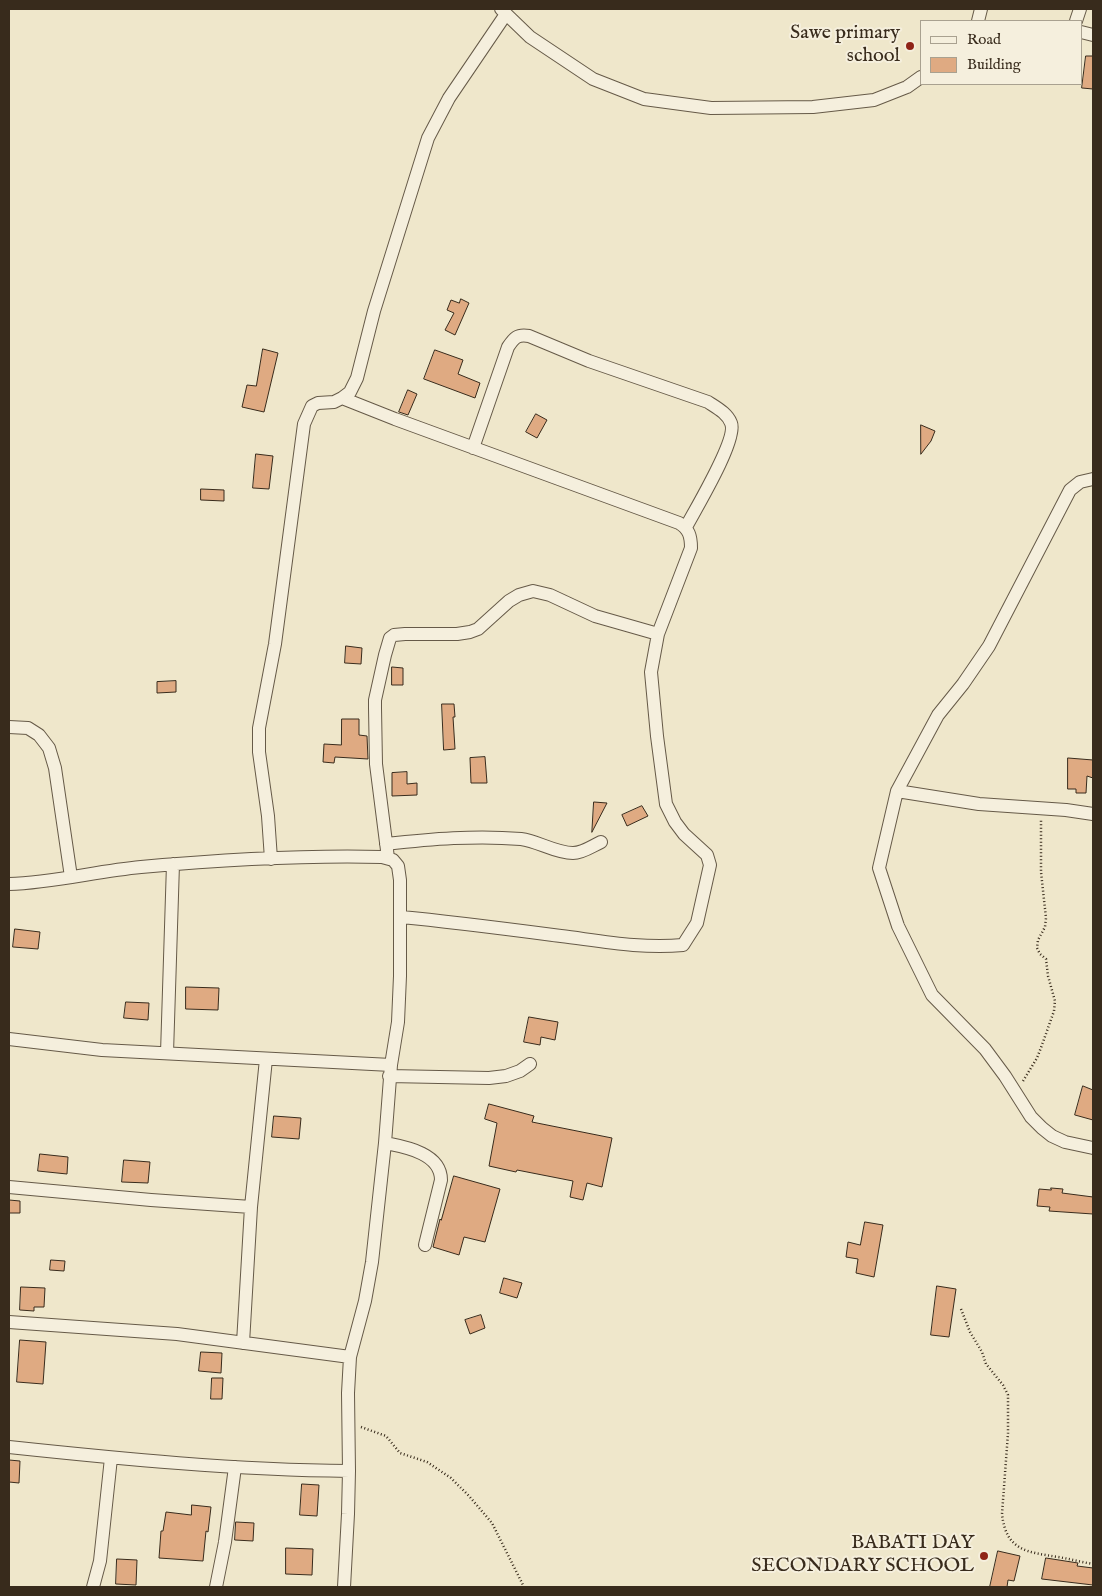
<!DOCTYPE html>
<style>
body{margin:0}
#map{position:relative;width:1102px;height:1596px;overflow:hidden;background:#efe7cb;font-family:"IM FELL English",serif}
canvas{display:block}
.frame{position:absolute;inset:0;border:10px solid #382b1c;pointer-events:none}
.legend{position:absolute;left:920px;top:20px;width:162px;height:65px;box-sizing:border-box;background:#f5efdd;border:1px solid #a9a190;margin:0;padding:6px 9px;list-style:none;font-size:15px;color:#382b1c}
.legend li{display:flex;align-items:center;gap:10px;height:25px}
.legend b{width:25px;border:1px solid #a9a190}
</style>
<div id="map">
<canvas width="1102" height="1596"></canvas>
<div class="frame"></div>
<ul class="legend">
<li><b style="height:6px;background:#f5efdd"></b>Road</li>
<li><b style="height:14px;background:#dfaa82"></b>Building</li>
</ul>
</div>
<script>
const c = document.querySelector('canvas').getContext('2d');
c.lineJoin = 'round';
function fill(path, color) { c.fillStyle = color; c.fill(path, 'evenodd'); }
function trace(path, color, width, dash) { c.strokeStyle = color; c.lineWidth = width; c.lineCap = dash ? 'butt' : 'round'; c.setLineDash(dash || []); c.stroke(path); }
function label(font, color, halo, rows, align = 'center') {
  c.font = font + ' "IM FELL English",serif'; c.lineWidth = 4; c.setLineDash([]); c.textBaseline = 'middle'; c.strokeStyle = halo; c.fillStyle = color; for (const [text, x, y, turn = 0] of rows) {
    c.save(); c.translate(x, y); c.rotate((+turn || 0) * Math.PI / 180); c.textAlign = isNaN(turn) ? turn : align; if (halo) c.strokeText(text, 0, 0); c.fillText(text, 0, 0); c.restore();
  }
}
const building = new Path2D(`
 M1086,56H1093V89L1082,88Z
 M461,299L469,303L455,335L445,330L454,313L447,310L451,300L459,303Z
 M263,349L278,353L264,412L242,407L247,385L256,386Z
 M435,350L463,360L458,374L480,383L475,398L424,379Z
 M408,390L417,394L408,415L399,412Z
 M536,414L547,420L537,438L526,432Z
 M921,425L935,431L931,441L921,454Z
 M256,454L273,456L269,489L253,488Z
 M201,489L224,490V501L201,500Z
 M346,646L362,648L361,664L345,663Z
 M392,667L403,668V685H392Z
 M176,681V692L157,693V682Z
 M442,704H454L455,717H453L455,749L444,750Z
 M342,719H359V735L367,736L368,759L335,757L334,763L323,762L324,744L341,745Z
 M485,757L487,783H471L470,758Z
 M1068,758L1093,760V778L1087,776L1086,793H1076V789H1068Z
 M407,772V784L417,783V795L392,796V773Z
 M594,802L607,803L592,832Z
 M642,806L648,816L627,826L622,815Z
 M15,929L40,932L38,949L13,947Z
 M186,987L219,988L218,1010L186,1009Z
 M126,1002L149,1003L148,1020L124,1018Z
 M529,1017L558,1022L555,1040L541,1037L540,1045L524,1042Z
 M1083,1086L1093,1090V1120L1075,1115Z
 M489,1104L534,1116L532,1122L612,1138L602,1187L587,1183L583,1200L570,1197L573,1181L517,1170L516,1172L489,1166L497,1123L485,1119Z
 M274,1116L301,1118L299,1139L272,1137Z
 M40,1154L68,1157L67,1174L38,1171Z
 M124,1160L150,1162L148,1183L122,1182Z
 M454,1176L500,1189L485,1242L464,1237L459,1255L433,1247L440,1219L441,1220Z
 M1051,1188L1063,1189L1062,1193L1093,1197V1214L1049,1211L1050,1207L1037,1206L1039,1189L1051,1190Z
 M9,1200L20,1201V1213H9Z
 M865,1222L883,1225L874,1277L856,1273L858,1259L846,1257L848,1242L860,1245Z
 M51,1260L65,1261L64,1271L50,1270Z
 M504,1278L522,1283L517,1298L500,1293Z
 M937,1286L956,1289L949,1337L931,1335Z
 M21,1287L45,1288L44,1307H34V1311L20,1310Z
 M481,1315L485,1328L470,1334L465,1320Z
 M20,1340L46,1342L43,1384L17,1382Z
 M201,1352L222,1353L221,1373L199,1371Z
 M212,1378H223L222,1399H211Z
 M9,1460L20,1461L19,1483L9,1482Z
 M302,1484L319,1485L317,1516L300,1515Z
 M192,1505L211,1507L208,1532L206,1531L203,1561L159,1558L161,1531H163L166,1512L191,1515Z
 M236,1522L254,1523L253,1541L235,1540Z
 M286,1548L313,1549L312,1575L286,1574Z
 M998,1551L1020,1556L1014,1581L1008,1580L1007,1587H990Z
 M1046,1558L1078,1563L1077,1566L1093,1568V1585L1042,1579Z
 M117,1559L137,1560L136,1585L116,1584Z`);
fill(building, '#dfaa82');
trace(building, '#382b1c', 1);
const street = new Path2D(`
 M501,9L530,37L593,79L644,99L711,108L813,107L874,100L907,87L921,77
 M978,21L981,9
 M1076,21L1080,9
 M1081,32L1093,35
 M342,398L395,419L679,523C689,529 691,536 691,548L658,634L651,672L657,736L666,804L675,822L684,834L707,855L710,865L697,923L683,945C642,949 601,941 561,936C507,929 454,922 401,917
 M473,448L508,347C514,338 517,334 529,336L589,361L708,402C717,408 727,413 731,423C738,439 695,510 686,527
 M1093,479L1080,482L1070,490L989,646L963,684L938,715L897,791L879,868L898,926L932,995L985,1049L1005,1076L1031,1117L1042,1128L1052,1136L1065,1142L1093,1148
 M9,727L28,728L39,735L49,748L55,768L71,877
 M897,791L979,804L1066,810L1093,814
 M386,844C431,839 476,835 521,839C538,841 555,853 573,853C583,853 592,846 601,842
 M388,858L376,764L375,708V700L385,655L390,638L394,635L405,634H457L470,632L478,629L509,601L519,595L533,591L550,595L595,616L658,634
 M271,859L268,816L259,752V728L275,644L304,424L312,406L318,403L334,402L342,398L350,392L357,378L374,311L428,138L449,98L506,14
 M9,884C53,883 97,871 141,867C220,860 303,855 382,857L393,860L398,866L400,880V976L398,1022L391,1065L385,1143L372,1262L365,1301L350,1357L348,1393L349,1471L348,1514L344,1587
 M9,1039L102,1050L391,1065
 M167,1053L173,864
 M389,1076L489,1078L506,1076L520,1071L530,1064
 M385,1143C405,1147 441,1153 441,1180L425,1245
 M9,1187L151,1200L251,1207
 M9,1322L177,1334L350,1357
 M243,1343L251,1207L266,1059
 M9,1447C122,1459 235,1470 349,1471
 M93,1587L100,1561L111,1458
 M216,1587L225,1542L235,1467`);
trace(street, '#665a48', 14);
trace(new Path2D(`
 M1023,1081L1037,1058L1042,1045L1054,1011L1055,1001L1048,976L1046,959L1040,954L1037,948L1038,940L1045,927L1046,918L1041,872V820
 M961,1309L970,1332L982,1352L986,1364L1003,1385L1008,1395V1433L1002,1514C1006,1551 1027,1552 1058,1557C1070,1559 1081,1562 1093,1564
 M361,1427L386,1436L400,1453L427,1462L451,1478L469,1496L492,1523L524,1587`), '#382b1c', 2.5, [1, 2.5]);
trace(street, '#f5efdd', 12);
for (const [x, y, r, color] of [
 [910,46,5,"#8f2418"],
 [984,1556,5,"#8f2418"]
]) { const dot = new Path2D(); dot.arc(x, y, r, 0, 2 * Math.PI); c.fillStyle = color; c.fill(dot); trace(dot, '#f5efdd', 2); }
label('20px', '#382b1c', '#f5efdd', [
 ["Sawe primary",900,34],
 ["school",900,57],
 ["BABATI DAY",974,1544],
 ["SECONDARY SCHOOL",974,1567]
], 'right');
</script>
